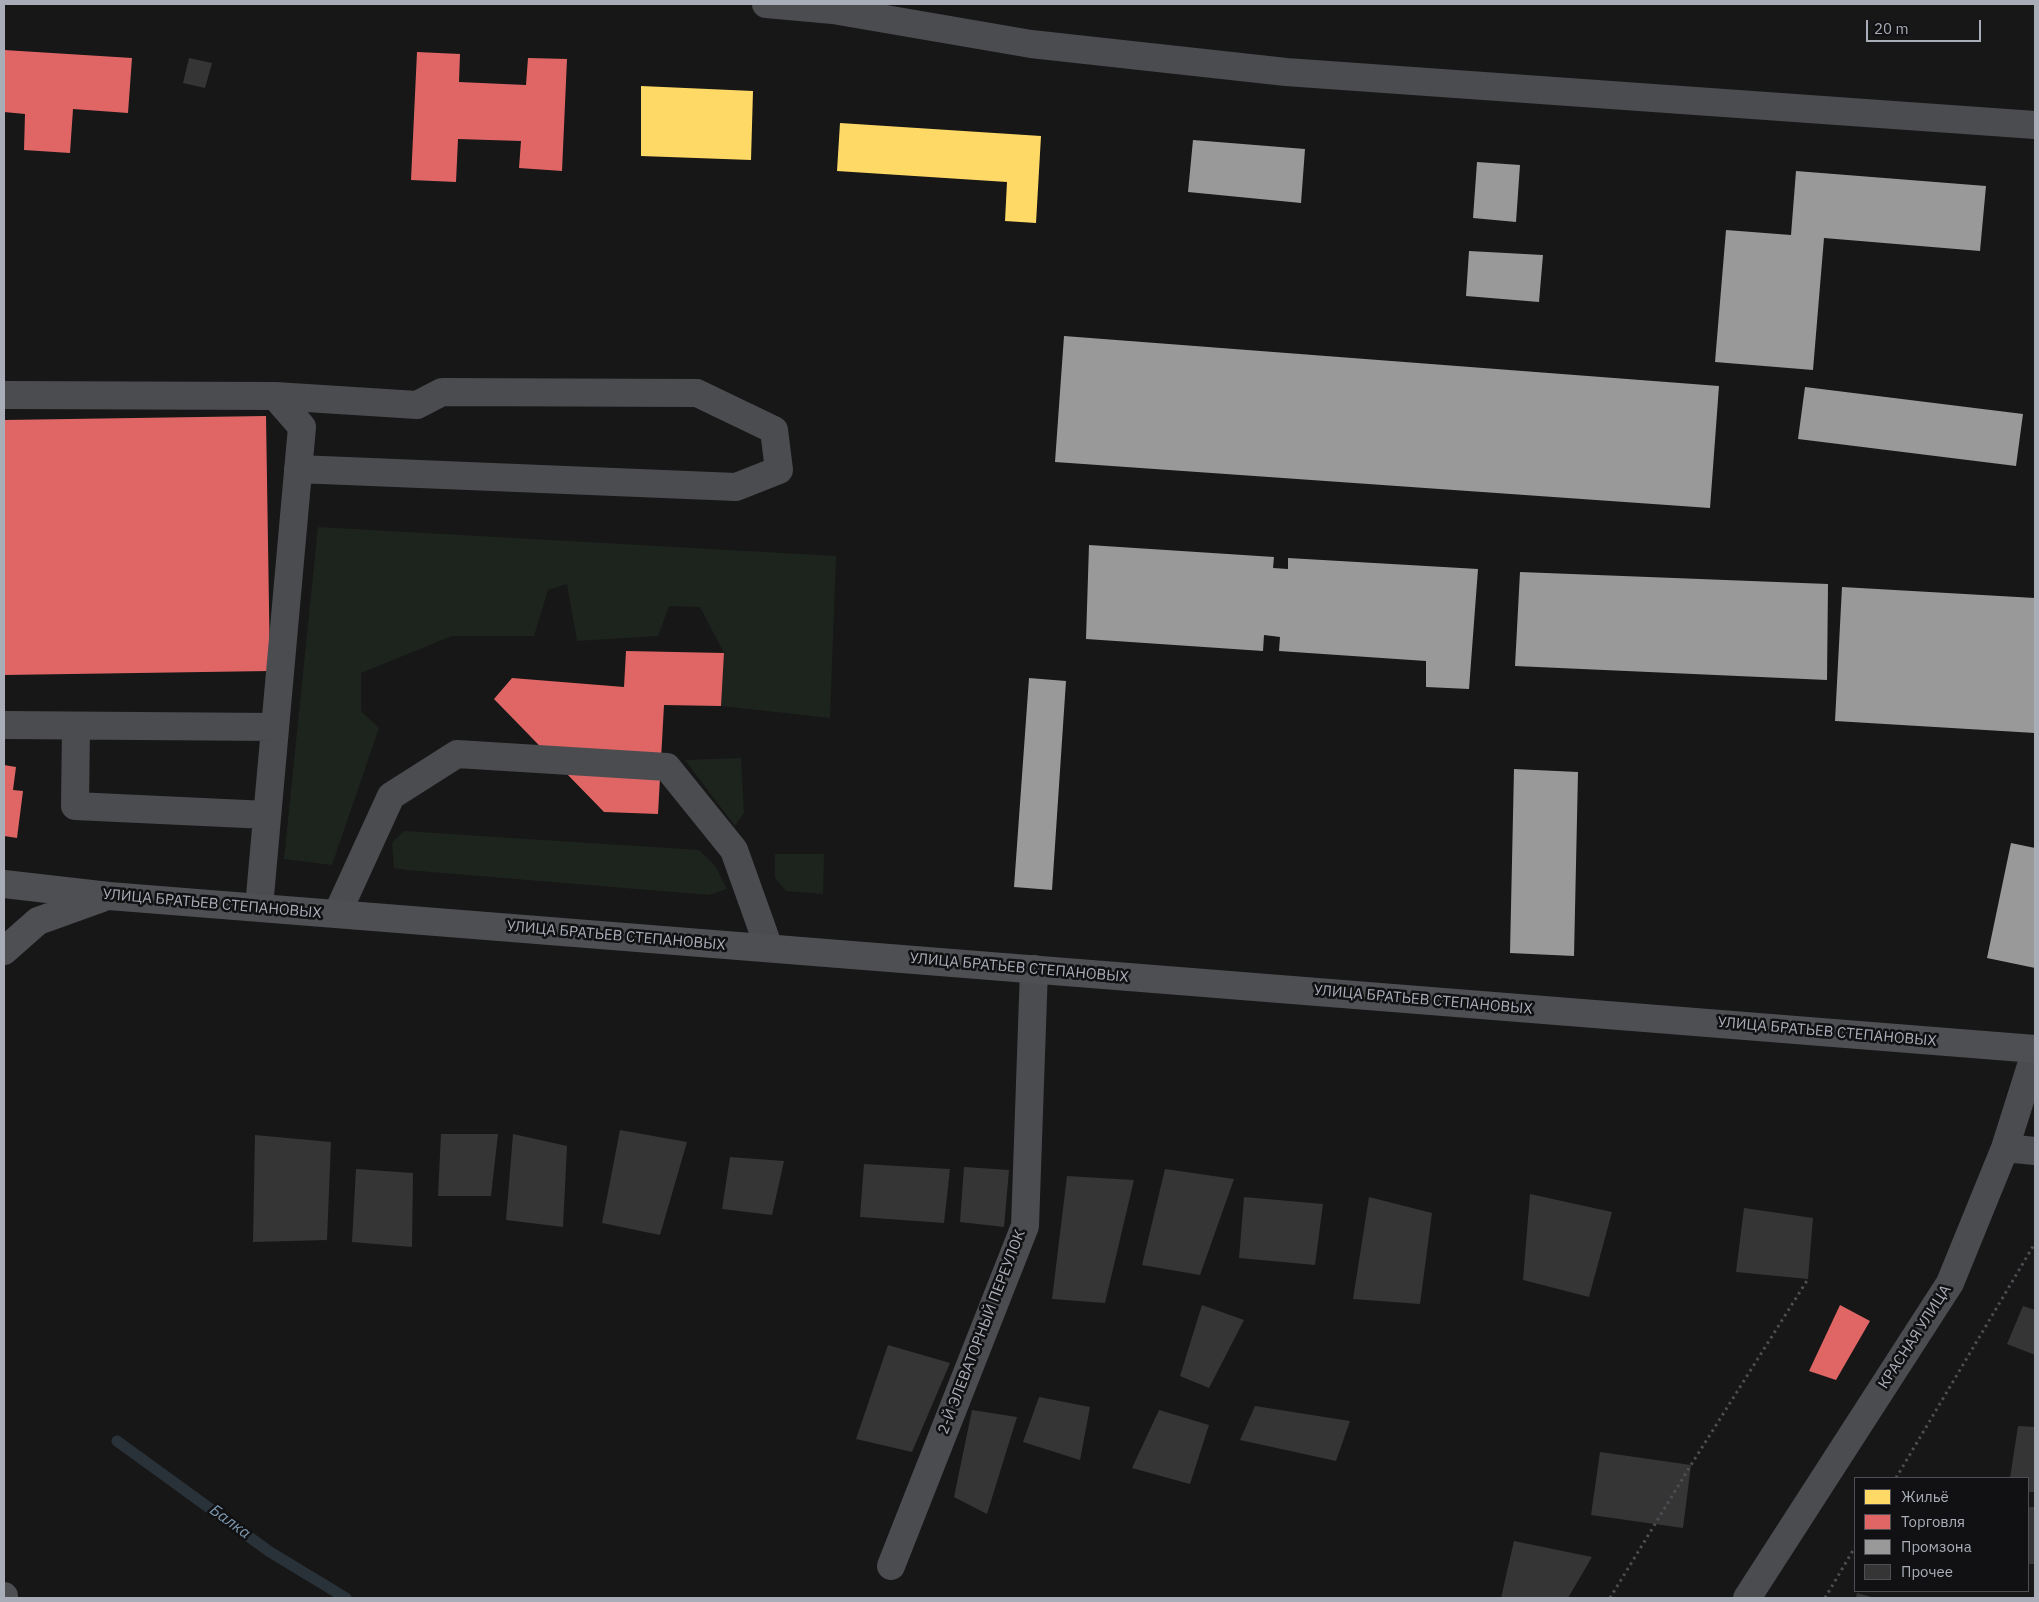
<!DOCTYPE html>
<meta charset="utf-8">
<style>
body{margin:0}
#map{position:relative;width:2039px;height:1602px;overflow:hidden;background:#171717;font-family:"IBM Plex Sans",sans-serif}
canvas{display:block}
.frame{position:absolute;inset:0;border:5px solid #a8adb8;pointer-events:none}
.legend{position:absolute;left:1854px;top:1477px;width:175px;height:115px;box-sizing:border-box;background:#111113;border:1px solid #4d4f55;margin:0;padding:6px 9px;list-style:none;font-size:15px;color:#a8adb8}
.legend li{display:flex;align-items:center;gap:10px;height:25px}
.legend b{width:25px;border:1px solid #4d4f55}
.scale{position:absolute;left:1866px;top:20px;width:115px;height:22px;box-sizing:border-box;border:2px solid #a8adb8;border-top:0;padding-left:6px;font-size:15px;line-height:18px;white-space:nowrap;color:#a8adb8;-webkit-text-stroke:4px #111113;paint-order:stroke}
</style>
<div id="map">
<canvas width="2039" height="1602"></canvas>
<div class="frame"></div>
<ul class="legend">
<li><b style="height:14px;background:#ffd966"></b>Жильё</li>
<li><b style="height:14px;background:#e06666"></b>Торговля</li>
<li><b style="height:14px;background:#999"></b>Промзона</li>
<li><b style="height:14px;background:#353536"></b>Прочее</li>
</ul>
<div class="scale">20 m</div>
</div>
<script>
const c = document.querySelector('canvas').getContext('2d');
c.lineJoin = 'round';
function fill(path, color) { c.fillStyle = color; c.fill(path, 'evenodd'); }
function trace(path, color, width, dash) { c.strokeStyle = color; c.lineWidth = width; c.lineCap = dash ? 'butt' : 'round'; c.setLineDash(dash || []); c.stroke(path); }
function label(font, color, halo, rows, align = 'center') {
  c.font = font + ' "IBM Plex Sans",sans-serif'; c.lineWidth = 5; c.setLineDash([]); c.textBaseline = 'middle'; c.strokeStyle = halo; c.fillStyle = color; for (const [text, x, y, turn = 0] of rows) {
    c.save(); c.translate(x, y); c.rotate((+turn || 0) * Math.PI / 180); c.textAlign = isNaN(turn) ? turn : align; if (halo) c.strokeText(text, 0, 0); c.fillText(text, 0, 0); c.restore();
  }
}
fill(new Path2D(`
 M318,527L836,556L830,718L721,706L724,653L700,607L669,606L658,636L577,641L567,584L548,590L534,636H452L361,673V711L379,728L332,865L284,859Z
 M741,758L744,813L735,826L685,760Z
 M404,831L699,850L715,866L727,889L709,895L407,870L394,868L392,843Z
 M775,854H824L823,894L786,891L775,878Z`), '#1d241e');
fill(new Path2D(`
 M641,86L753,91L751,160L641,156Z
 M840,123L1041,136L1036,223L1005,221L1007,182L837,171Z`), '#ffd966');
fill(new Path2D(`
 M4,50L132,58L128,113L73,109L70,153L24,150L25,114L4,112Z
 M417,52L460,54L459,82L526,85L528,58L567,59L562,171L519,168L521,141L458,139L456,182L411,180Z
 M266,416L270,671L4,675V420Z
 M626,651L724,653L721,706L664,705L658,814L604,812L494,699L512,678L624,687Z
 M4,765L16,767L13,790L23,791L17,838L4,836Z
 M1840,1305L1870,1321L1836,1380L1809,1371Z`), '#e06666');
fill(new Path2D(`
 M1193,140L1305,149L1301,203L1188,192Z
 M1477,162L1520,165L1516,222L1473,218Z
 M1796,171L1986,186L1980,251L1824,238L1813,370L1715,362L1726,230L1791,235Z
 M1469,251L1543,255L1539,302L1466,296Z
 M1064,336L1719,386L1710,508L1055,462Z
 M1805,387L2023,414L2016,466L1798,439Z
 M1089,545L1274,557L1273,568L1288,569V558L1478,569L1469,689L1426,687V661L1279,651L1280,637L1264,635L1263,651L1086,639Z
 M1520,572L1828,584L1827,680L1515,666Z
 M1842,587L2035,598V733L1835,721Z
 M1029,678L1066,681L1052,890L1014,887Z
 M1514,769L1578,772L1574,956L1510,953Z
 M2011,843L2035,848V968L1987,958Z`), '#999');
trace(new Path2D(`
 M117,1441L270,1552L346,1598`), '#2a3239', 11);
fill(new Path2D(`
 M189,58L212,63L205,88L183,83Z
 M620,1130L687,1142L660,1235L602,1223Z
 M441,1134H498L491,1196H438Z
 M513,1134L567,1146L563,1227L506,1220Z
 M255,1135L331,1142L327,1240L253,1242Z
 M730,1157L784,1161L772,1215L722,1209Z
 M864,1164L950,1169L944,1223L860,1217Z
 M964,1167L1009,1170L1004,1227L960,1222Z
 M356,1169L413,1173L412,1247L352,1242Z
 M1165,1169L1234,1179L1200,1275L1142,1265Z
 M1067,1176L1134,1180L1105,1303L1052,1299Z
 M1530,1194L1612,1212L1589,1297L1523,1280Z
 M1244,1197L1323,1204L1315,1265L1239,1258Z
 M1369,1197L1432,1213L1420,1304L1353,1299Z
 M1744,1208L1813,1218L1808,1279L1736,1272Z
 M1202,1305L1244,1320L1209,1388L1180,1376Z
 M2023,1306L2035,1310V1355L2007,1344Z
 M888,1345L950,1363L912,1452L856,1439Z
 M1039,1397L1090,1407L1080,1460L1023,1442Z
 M1255,1406L1350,1421L1336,1461L1240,1440Z
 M972,1410L1017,1417L987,1514L954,1497Z
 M1159,1410L1209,1425L1190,1484L1132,1468Z
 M2018,1426L2035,1427V1492H2028V1478H2010Z
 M1600,1452L1691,1465L1683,1528L1591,1515Z
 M2028,1507H2035V1564H2028Z
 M1514,1541L1592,1557L1568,1598H1501Z
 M1857,1593L1875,1598H1856Z`), '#353536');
trace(new Path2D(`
 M1896,1478L2035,1243
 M1610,1598L1691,1465L1808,1279
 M1825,1598L1855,1547`), '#4d4e52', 3, [2.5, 4]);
trace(new Path2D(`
 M766,4L833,10L1031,44L1286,72L2035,125
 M4,395L275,396L302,427L259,907
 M275,396L417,405L442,392L697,393L774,430L779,470L736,487L298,469
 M4,725L275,727
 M76,726L75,806L267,815
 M337,914L391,796L457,754L667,767L734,850L769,948
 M2005,1148L2035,1151
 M891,1566L1025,1226L1034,969
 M1747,1598L1950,1283L2005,1148L2035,1053`), '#4b4c50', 28);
trace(new Path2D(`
 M4,884L109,896L2035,1049
 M4,951L38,921L102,898
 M4,1596V1598`), '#4d4f52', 28);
label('15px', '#a8adb8', '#111113', [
 ["УЛИЦА БРАТЬЕВ СТЕПАНОВЫХ",212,904,5],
 ["УЛИЦА БРАТЬЕВ СТЕПАНОВЫХ",616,936,5],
 ["УЛИЦА БРАТЬЕВ СТЕПАНОВЫХ",1019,968,5],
 ["УЛИЦА БРАТЬЕВ СТЕПАНОВЫХ",1423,1000,5],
 ["УЛИЦА БРАТЬЕВ СТЕПАНОВЫХ",1827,1032,5],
 ["2-Й ЭЛЕВАТОРНЫЙ ПЕРЕУЛОК",982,1332,-69],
 ["КРАСНАЯ УЛИЦА",1915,1337,-57]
]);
label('italic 16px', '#7f9bb3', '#111113', [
 ["Балка",230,1522,36]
]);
</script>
